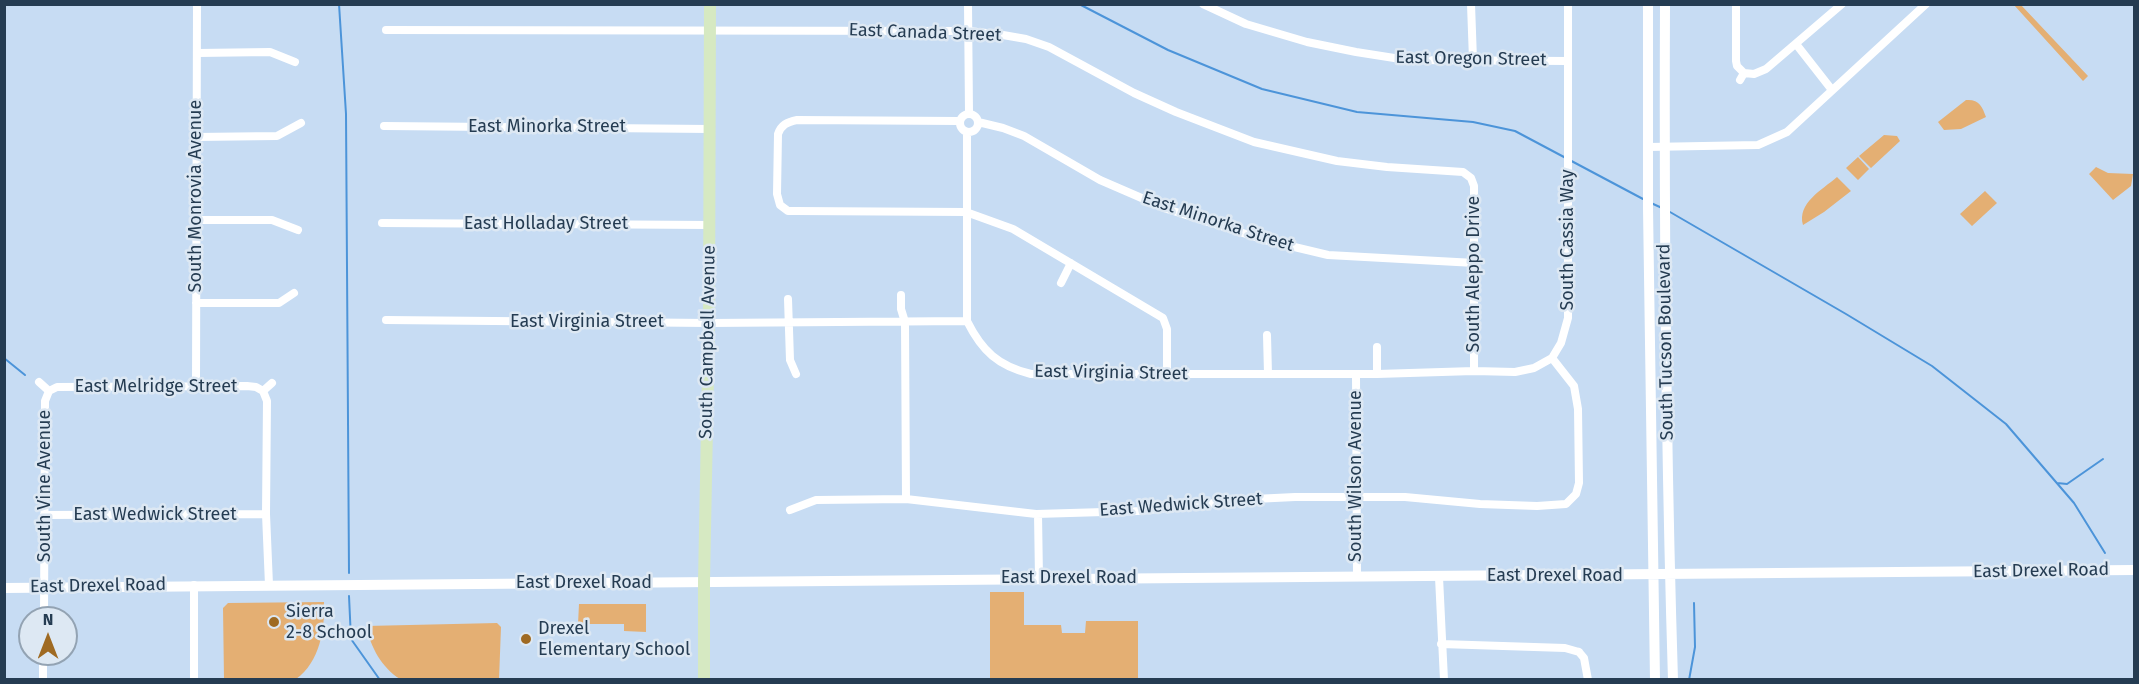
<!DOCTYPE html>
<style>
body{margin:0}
#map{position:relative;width:2139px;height:684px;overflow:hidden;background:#c7dcf3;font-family:"Fira Sans",sans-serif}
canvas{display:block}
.frame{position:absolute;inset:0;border:6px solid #253c52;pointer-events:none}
.north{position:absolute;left:18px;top:606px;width:60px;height:60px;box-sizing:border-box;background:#dde8f3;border:2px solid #93a3b3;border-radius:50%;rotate:0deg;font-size:16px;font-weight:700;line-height:24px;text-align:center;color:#253c52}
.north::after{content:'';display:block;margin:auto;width:21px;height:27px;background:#9f6a22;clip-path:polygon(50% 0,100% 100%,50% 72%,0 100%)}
</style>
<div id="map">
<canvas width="2139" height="684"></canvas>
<div class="frame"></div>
<div class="north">N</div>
</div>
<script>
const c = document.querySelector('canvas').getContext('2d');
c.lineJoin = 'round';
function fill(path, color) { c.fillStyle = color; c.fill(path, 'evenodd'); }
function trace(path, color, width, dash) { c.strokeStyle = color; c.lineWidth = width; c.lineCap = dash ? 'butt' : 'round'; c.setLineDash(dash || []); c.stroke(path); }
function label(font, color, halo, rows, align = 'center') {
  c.font = font + ' "Fira Sans",sans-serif'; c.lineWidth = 5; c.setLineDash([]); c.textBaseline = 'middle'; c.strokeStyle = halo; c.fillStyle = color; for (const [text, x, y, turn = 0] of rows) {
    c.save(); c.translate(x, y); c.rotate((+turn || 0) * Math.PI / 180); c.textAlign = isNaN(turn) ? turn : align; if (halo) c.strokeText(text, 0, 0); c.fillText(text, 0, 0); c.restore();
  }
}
fill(new Path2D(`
 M2014,5H2021L2088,76L2083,81Z
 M1966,100C1979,99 1982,106 1986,117L1961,129L1944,130L1938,122Z
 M1884,135L1897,136L1900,141L1871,168L1859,156Z
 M1858,157L1869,169L1858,180L1846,168Z
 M2096,167L2108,173L2133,174L2131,186L2113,200L2089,174Z
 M1837,177L1851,191L1824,212L1803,225C1797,203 1822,190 1837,177Z
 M1985,191L1997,203L1972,226L1960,214Z
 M990,592H1024V625H1061L1062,633H1085L1086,621H1138V679H990Z
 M324,602C325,629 320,662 296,679H224L223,608L228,603Z
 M579,604H646V632L624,631V624H578Z
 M497,623L501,627L499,680L400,679C381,667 371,647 366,626Z`), '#e4af73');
trace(new Path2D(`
 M339,4L346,114L349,573
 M1079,4L1168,50L1262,89L1357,112L1473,122L1515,131L1643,199
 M1651,203L1662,208
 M1670,212L1846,314L1932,366L2006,424L2074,503L2105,553
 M4,358L25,375
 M2057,483L2067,484L2103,459
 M349,596L351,639L380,680
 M1689,680L1695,647L1694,603`), '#4c94d9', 2);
trace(new Path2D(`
 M968,4L969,113
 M1203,4L1246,24L1307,42L1356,52L1407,60L1568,61
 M1471,4L1473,60
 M1736,4V61L1737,66L1744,73
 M386,30L969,31L1003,35L1026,39L1049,47L1134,93L1176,112L1254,142L1337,161L1387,167L1463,172L1471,178L1474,186V371
 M1796,44L1832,90
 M198,53L270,52L295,62
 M1740,80L1744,73L1754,74L1766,69L1842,4
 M960 123a9 9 0 1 1 18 0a9 9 0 1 1-18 0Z
 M959,121L797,120C787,122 781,125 778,134L777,194L780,205L788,211H795L966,212L1013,229L1163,318L1167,329V374
 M978,122L1003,128L1024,136L1100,180L1167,209L1265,240L1328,255L1475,263
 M384,126L710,129
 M967,132V321C982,351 998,366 1031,374H1377L1474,371L1515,372L1534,368L1552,358
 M196,137L277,136L301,123
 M1648,147L1758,145L1787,132L1926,4
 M196,220H272L298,230
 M382,223L710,225
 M1061,283L1071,263
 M901,295V309L905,322L906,499
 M788,299L790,360L796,374
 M196,303H279L294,293
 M386,320L709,323L967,321
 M1267,335L1268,374
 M1377,347V374
 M1356,374L1357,577
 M39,382L49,391
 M196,387L197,4
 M49,391L57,387L247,386L256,387L263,391
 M263,391L267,401L266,514L269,585
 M263,391L272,383
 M790,510L816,500L906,499L1036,514L1138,511L1254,499L1295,497H1405L1480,504L1537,506L1566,504L1576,494L1579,483L1578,409L1574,386L1552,358L1561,343L1568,318V4
 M1038,514L1039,578
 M44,515L266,514
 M1439,577L1444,680
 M44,618L45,401L49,391
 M1441,644L1565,648L1579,652
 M1579,652L1584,658L1588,680
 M43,680V654
 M194,680V585`), '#fff', 8);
trace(new Path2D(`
 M1648,4V208L1655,680
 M1665,4C1664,229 1666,455 1673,680
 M4,588L2134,570`), '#fff', 10);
trace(new Path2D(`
 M704,680V582L709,323L710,4`), '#d6e9c2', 12);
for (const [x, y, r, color] of [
 [274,622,6,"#9f6a22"],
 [526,639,6,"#9f6a22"]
]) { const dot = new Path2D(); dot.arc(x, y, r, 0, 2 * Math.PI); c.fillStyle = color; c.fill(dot); trace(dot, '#dde8f3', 2); }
label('18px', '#253c52', '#dde8f3', [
 ["East Canada Street",925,33,2],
 ["East Oregon Street",1471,59,1],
 ["East Minorka Street",547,127],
 ["South Monrovia Avenue",196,196,-90],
 ["East Minorka Street",1218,222,18],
 ["East Holladay Street",546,224],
 ["South Cassia Way",1568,240,-90],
 ["South Aleppo Drive",1474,274,-90],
 ["East Virginia Street",587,322],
 ["South Campbell Avenue",708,342,-89],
 ["South Tucson Boulevard",1666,342,-91],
 ["East Virginia Street",1111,373,1],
 ["East Melridge Street",156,387],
 ["South Wilson Avenue",1356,476,-90],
 ["South Vine Avenue",45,486,-90],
 ["East Wedwick Street",1181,505,-4],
 ["East Wedwick Street",155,515],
 ["East Drexel Road",2041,571,-1],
 ["East Drexel Road",1555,576],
 ["East Drexel Road",1069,578],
 ["East Drexel Road",584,583],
 ["East Drexel Road",98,586,-1]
]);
label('18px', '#253c52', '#dde8f3', [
 ["Sierra",286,612],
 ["2-8 School",286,633],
 ["Drexel",538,629],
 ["Elementary School",538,650]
], 'left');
</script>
